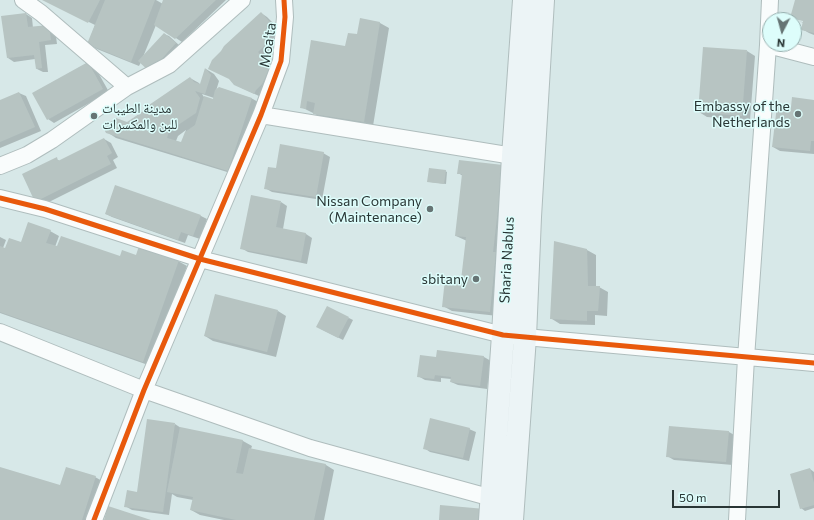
<!DOCTYPE html>
<meta charset="utf-8">
<style>
body{margin:0}
#map{position:relative;width:814px;height:520px;overflow:hidden;background:#d7e8e8;font-family:Commissioner,sans-serif}
canvas{display:block}
.north{position:absolute;left:762px;top:12px;width:40px;height:40px;box-sizing:border-box;background:#ddfdfb;border:1px solid #95adac;border-radius:50%;rotate:186deg;font-size:11px;font-weight:700;line-height:16px;text-align:center;color:#293635}
.north::after{content:'';display:block;margin:auto;width:14px;height:18px;background:#667474;clip-path:polygon(50% 0,100% 100%,50% 72%,0 100%)}
.scale{position:absolute;left:672px;top:490px;width:108px;height:18px;box-sizing:border-box;border:2px solid #293635;border-top:0;padding-left:5px;font-size:12px;line-height:14px;white-space:nowrap;color:#293635;-webkit-text-stroke:3px #ddfdfb;paint-order:stroke}
</style>
<div id="map">
<canvas width="814" height="520"></canvas>
<div class="north">N</div>
<div class="scale">50 m</div>
</div>
<script>
const c = document.querySelector('canvas').getContext('2d');
c.lineJoin = 'round';
function fill(path, color) { c.fillStyle = color; c.fill(path, 'evenodd'); }
function trace(path, color, width, dash) { c.strokeStyle = color; c.lineWidth = width; c.lineCap = dash ? 'butt' : 'round'; c.setLineDash(dash || []); c.stroke(path); }
function label(font, color, halo, rows, align = 'center') {
  c.font = font + ' Commissioner,"Noto Naskh Arabic",sans-serif'; c.lineWidth = 3; c.setLineDash([]); c.textBaseline = 'middle'; c.strokeStyle = halo; c.fillStyle = color; for (const [text, x, y, turn = 0] of rows) {
    c.save(); c.translate(x, y); c.rotate((+turn || 0) * Math.PI / 180); c.textAlign = isNaN(turn) ? turn : align; if (halo) c.strokeText(text, 0, 0); c.fillText(text, 0, 0); c.restore();
  }
}
fill(new Path2D(`
 M44,0H156L163,4L164,0H226L182,42L156,25L143,57L164,34L169,36L180,46L155,74L141,62L139,66L97,49L88,44L95,25Z
 M796,0H814V35L809,33L802,29L804,23L798,21L791,18ZM797,19L808,21V23L797,21Z
 M261,13L267,17L275,25L279,27L271,44L274,46L263,56L277,71L261,97L242,88Z
 M26,14L32,18L33,28L55,29L57,44L45,45L48,72H43L37,69L35,59L14,62L8,58Z
 M361,20L380,23L389,28L373,126L323,118L301,107L346,47L358,36Z
 M747,51L755,56L750,120L707,117L699,112Z
 M88,63L95,67L109,92L54,123L48,119Z
 M206,69L214,74L219,81L216,91L251,98L260,103L237,175L116,138L107,132L127,123L190,78L199,83L201,86ZM202,94L214,98L213,100L204,97ZM186,130L182,143L176,141L178,136Z
 M19,93L26,96L41,131L0,148V101Z
 M814,101V154L780,151L773,147L792,108Z
 M104,139L111,143L118,157L113,160L117,168L43,205L36,201L56,159L60,161Z
 M323,153L330,157L322,200L272,192L265,188L276,170Z
 M502,166L498,316L452,311L443,306L462,281L467,241L456,236L463,176L458,173Z
 M445,171L447,172L446,184L430,182Z
 M281,202L287,206L283,229L306,234L312,238L307,264L248,252L241,248Z
 M106,214L201,216L207,219L200,239L188,235L185,243L112,217Z
 M50,231L59,236L55,247L120,257L136,256L178,261L187,266L151,366L0,313V237L6,240L3,248L6,249Z
 M587,250L596,255V287H599L608,292L607,316L595,315V325L560,324L552,319Z
 M278,311L286,316L276,357L213,341L205,336Z
 M349,318L353,320L343,340L321,329Z
 M438,351L484,357L491,361L487,389L458,385L451,382V379L441,378V382L425,380L418,376L437,358Z
 M175,424L181,428L243,441L252,446L251,449L326,465L334,470L324,520H224L200,515L191,510L193,500L177,497L172,494L169,515L132,510L125,506L138,493Z
 M670,427L729,432L736,436L733,465L674,460L667,456Z
 M469,429L476,432L469,461L430,452L424,448Z
 M0,469L61,487L95,477L104,482L92,520H0Z
 M810,469L814,472V508L805,511L801,508Z`), '#0003');
fill(new Path2D(`
 M42,0H100L88,23Z
 M105,0H155L131,62L87,44Z
 M163,0H216L175,39L154,25Z
 M795,0H814V33L801,30L803,21L790,18Z
 M261,12L269,21L273,23L265,39L268,42L258,52L271,66L262,84L256,90L254,94L234,85L229,79L208,69L212,60L221,51L224,46Z
 M26,13L28,27L49,25L51,40L39,42L42,68L36,69L34,55L7,58L1,16Z
 M360,18L380,22L364,122L313,114L315,103L307,101L306,109L300,108L311,40L345,46L348,33L357,34Z
 M164,33L176,43L150,72L138,61Z
 M703,47L747,50L742,116L698,112Z
 M88,62L103,89L47,120L32,93Z
 M205,68L211,75L205,94L195,91L200,98L196,113L169,131L167,138L181,142L185,132L195,125L204,96L213,99L215,90L219,87L252,98L228,171L106,133L103,127L116,118L127,122L148,108L149,105L190,77L194,82L200,84Z
 M19,92L35,127L0,142V100Z
 M792,97L814,100V141H811L810,151L772,147L777,106L791,107Z
 M104,138L112,153L107,156L111,164L35,202L22,174L57,157L58,161Z
 M280,144L324,152L316,197L264,189L268,167L276,168Z
 M459,160L503,165L493,252H496L490,312L442,307L445,279L461,280L466,237L455,236L462,174H457Z
 M429,168L446,170L444,184L427,182Z
 M115,185L201,215L193,236L181,232L178,240L105,214Z
 M251,195L281,201L276,227L306,233L301,261L240,249Z
 M28,222L51,230L46,243L57,246L61,236L120,256L122,250L136,255L139,246L179,260L143,362L0,312V246L5,248L9,238L21,242Z
 M554,241L587,249L588,286H600L598,311H587V321L550,319Z
 M215,294L278,310L267,352L204,336Z
 M327,306L349,317L338,338L316,327Z
 M437,350L484,356L480,386L450,382L451,377L435,375L434,379L417,377L420,355L436,357Z
 M430,418L470,428L463,458L423,449Z
 M147,419L175,423L163,512L124,507L127,490L137,492Z
 M669,426L729,431L726,462L666,457Z
 M180,427L243,440L236,473L243,474L249,448L326,464L314,520H236L190,510L193,497L167,492Z
 M0,467L60,485L66,467L96,476L82,520H0Z
 M810,468L814,483V505L800,509L790,474Z
 M440,505L485,509L484,520H439Z
 M108,506L151,520H104Z`), '#b7c4c2');
const street = new Path2D(`
 M23,0L41,13L127,87
 M768,45L814,57
 M261,115L513,156
 M0,166L27,155L52,140L127,87L169,65L242,0
 M0,198L45,209L200,259L503,335L525,337L814,363
 M0,332L144,390L310,448L492,498L502,500
 M94,520L144,390L261,115L281,61L285,17L284,0
 M737,520L746,358L768,45L770,0`);
const secondary = new Path2D(`
 M490,520L503,335L513,156L524,0
 M512,520L525,337L530,217L543,0`);
trace(street, '#afbdbd', 18);
trace(secondary, '#afbdbd', 24);
trace(street, '#f9fcfc', 16);
trace(secondary, '#ecf4f6', 22);
trace(new Path2D(`
 M0,198L45,209L200,259L503,335L525,337L814,363
 M94,520L144,390L261,115L281,61L285,17L284,0`), '#e8590c', 5);
for (const [x, y, r, color] of [
 [798,114,4,"#667474"],
 [94,116,4,"#667474"],
 [430,209,4,"#667474"],
 [476,279,4,"#667474"]
]) { const dot = new Path2D(); dot.arc(x, y, r, 0, 2 * Math.PI); c.fillStyle = color; c.fill(dot); trace(dot, '#ddfdfb', 1.5); }
label('14px', '#293635', '#ddfdfb', [
 ["Moa'ta",268,45,-81],
 ["Sharia Nablus",507,260,-87]
]);
label('14px', '#293635', '#ddfdfb', [
 ["Embassy of the",790,106],
 ["Netherlands",790,122],
 ["مدينة الطيبات",102,108,"left"],
 ["للبن والمكسرات",102,124,"left"],
 ["Nissan Company",422,201],
 ["(Maintenance)",422,217],
 ["sbitany",468,279]
], 'right');
</script>
